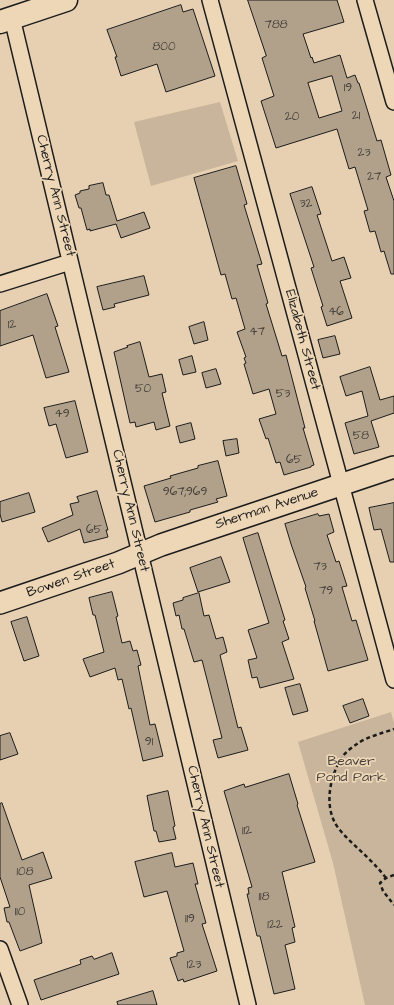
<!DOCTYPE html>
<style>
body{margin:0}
canvas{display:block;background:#e6d0b1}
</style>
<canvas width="394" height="1005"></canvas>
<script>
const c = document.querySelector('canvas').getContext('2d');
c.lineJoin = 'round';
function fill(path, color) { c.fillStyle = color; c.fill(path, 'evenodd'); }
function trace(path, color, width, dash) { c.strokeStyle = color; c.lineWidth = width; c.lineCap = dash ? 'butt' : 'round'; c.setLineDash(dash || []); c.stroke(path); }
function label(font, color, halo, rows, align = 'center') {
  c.font = font + ' "Architects Daughter",sans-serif'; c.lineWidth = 3.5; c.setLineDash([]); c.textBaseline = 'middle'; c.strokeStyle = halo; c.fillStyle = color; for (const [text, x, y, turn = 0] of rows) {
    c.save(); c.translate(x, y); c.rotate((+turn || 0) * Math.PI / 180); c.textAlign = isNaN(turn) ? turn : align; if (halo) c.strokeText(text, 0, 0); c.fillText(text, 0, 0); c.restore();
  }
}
fill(new Path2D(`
 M220,102L238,161L151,186L134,122Z
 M391,712L394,723V1005H365L333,863L298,742Z`), '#c8b59b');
const building = new Path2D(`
 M248,0H337L344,22L303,34L311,58L312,57L314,63L340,55L347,78L355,75L358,83H359L377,141L381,140L391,175L386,177L394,201V274H391L384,251L381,252L375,231L370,232L364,211L368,210L355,167L349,169L337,129L276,148L261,101L274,96L262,58L266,56ZM332,76L342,111L319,118L308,83Z
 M181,5L183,12L193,9L215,76L166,92L157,64L121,76L115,57H117L107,30Z
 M236,166L247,204L244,205L262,264L257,265L268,303L266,304L282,356L286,355L305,428H303L314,465L311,466V467L284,475L280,462L276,463L268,438L266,439L259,419L276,414L269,389L253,394L244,364L246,363L244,358L246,357L237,332L245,329L236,298L232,299L225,274L221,275L194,178Z
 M103,183L106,195H109L117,221L144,212L150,228L121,238L116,224L90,231V229L87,230L81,208H79L75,195L80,193V191L89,189V186Z
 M312,187L321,214L317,215L332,261L344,257L351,278L340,281L352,318L327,326L321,307L323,306L311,268L314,267L290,194Z
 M144,276L149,295L114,304L115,307L103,310L97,287Z
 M47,294L58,326L55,327L69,372L46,378L33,335L0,346V311Z
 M204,322L208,340L194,344L189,327Z
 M335,336L340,354L323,358L318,340Z
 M140,342L149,377L162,374L166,392L162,393L170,426L156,430L154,422L136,427L135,422L130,423L114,352L128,347L127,346Z
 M192,356L196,372L183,375L179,360Z
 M370,367L380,400L394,396V413L371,421L379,447L354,454L345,423L368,416L362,391L346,396L340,377Z
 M216,369L221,384L206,388L202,373Z
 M75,401L88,452L66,458L56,424L49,426L44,408Z
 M191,423L195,439L180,443L176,427Z
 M237,439L239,453L226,456L223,441Z
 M218,461L227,496L216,499L218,502L190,510V512L155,522L144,486L171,478L170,476L198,468V466Z
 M97,491L108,530H106L108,537L84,543L80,529L48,542L42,528L73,515L70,504L79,502L77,497Z
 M29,493L35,512L2,522L0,514V502Z
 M394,503V562H390L381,529L374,530L369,508Z
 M318,514L319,516L329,514L334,532L327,535L336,562L339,561L347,586L342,587L352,621L356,620L368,660L328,671L314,621H315L305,588L306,587L291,544L285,524Z
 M258,533L285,620L283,621L289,639L282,642L294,679L260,688L257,677L252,678L248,660L257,658L248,630L269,623L243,538Z
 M221,557L230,582L198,592L190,568Z
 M112,592L118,616L116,617L122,643L130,641L133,651L137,650L141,665L138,666L150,725L155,724L163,756L143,761L131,708L129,709L122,679L118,680L115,668L90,677L83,659L104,652L95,615H93L89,598Z
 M199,593L204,616L209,615L216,639L223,637L227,652L220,655L238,728L241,727L248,750L218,758L213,740L222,738L202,660L194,662L184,629H182L179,615L176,616L173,603L183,600V598Z
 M27,617L39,656L24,661L11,622Z
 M300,684L308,711L293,715L285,688Z
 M363,699L369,716L350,723L343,706Z
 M10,733L18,754L0,760V736Z
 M289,774L298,804L297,805L315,862L282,872L295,927L292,928L295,942L285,945L295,989L274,994L260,936H257L247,894H249L248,888L252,887L224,791L244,784L245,787Z
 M168,791L175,826L173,827L176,839L159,842L156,831H154L147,796Z
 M2,803L22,860L43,852L52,878L29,885L42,943L20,951L9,922H7L4,908L10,907L0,877V804Z
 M172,853L175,867L193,863L198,884H195L206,923L202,924L217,971L184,982L183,979L178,981L170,958L177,956V953L184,951L167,891L144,897L135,862Z
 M112,953L119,974L41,1000L34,980L81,964L80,960L92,956L94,959Z
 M153,991L157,1005H118L117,1002Z`);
fill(building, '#b1a18a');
trace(building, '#1c1c1c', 1);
const minor = new Path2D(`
 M210,0L394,680
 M365,0L394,102
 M12,18L248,1005
 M0,284L70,262
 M0,949L20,1005`);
const secondary = new Path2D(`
 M0,603L118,563L161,545L394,467`);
const primary = new Path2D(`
 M0,22L66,0`);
trace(minor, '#1c1c1c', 18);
trace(secondary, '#1c1c1c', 24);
trace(primary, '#1c1c1c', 25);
trace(new Path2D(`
 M394,875L386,878L380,883L383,891L394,905
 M386,878C371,858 354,847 339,829C323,809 329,776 343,756C346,752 352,747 357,744C366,737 383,733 394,729`), '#1c1c1c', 2.5, [4, 3]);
trace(minor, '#eed7b7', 15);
trace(secondary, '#eed7b7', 21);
trace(primary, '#eed7b7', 22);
label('12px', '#413d38', null, [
 ["788",276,25],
 ["800",164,47],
 ["19",348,88],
 ["21",356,116],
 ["20",292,117],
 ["23",364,153],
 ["27",374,177],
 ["32",306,204],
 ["46",336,312],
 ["12",12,325],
 ["47",257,332],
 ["50",143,389],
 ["53",283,394],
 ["49",62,414],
 ["58",361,436],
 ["65",294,460],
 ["967;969",185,492],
 ["65",94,530],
 ["73",320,567],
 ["79",326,591],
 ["91",149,742],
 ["112",247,831],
 ["108",25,872],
 ["118",264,897],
 ["110",20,912],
 ["119",190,919],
 ["122",275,925],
 ["123",194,965]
]);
label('14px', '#1c1c1c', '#eed7b7', [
 ["Cherry Ann Street",55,196,76],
 ["Elizabeth Street",302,340,75],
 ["Sherman Avenue",267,509,-18],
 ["Cherry Ann Street",130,511,77],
 ["Bowen Street",71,579,-19],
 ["Cherry Ann Street",205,827,77]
]);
label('14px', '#47423c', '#eed7b7', [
 ["Beaver",351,762],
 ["Pond Park",351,778]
]);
</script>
